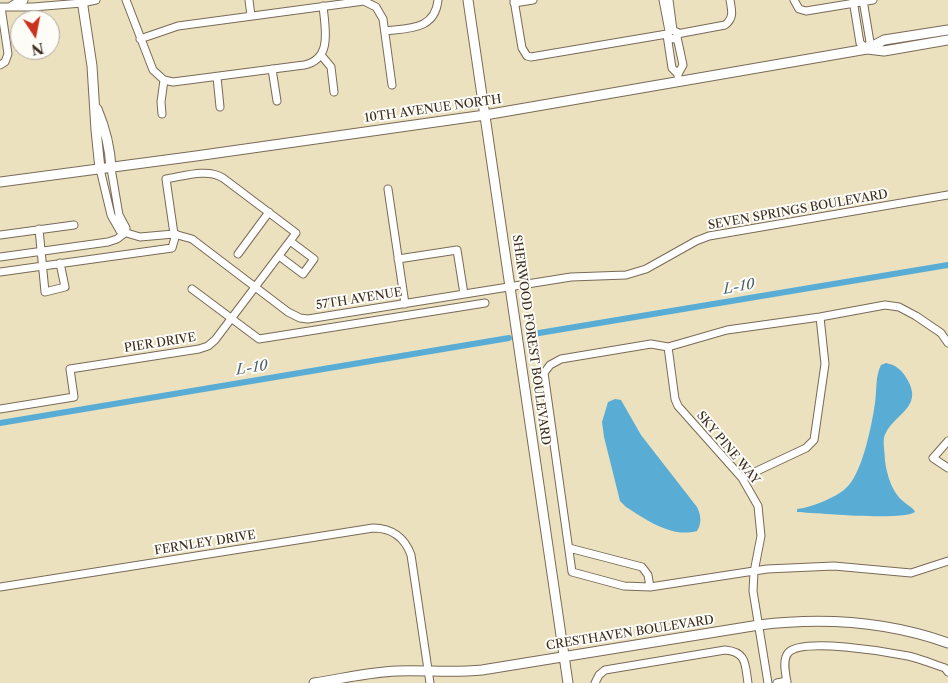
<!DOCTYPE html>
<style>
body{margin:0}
#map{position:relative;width:948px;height:683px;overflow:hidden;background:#ebe1bf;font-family:"Libre Caslon Text",serif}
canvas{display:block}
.north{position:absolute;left:10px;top:10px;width:50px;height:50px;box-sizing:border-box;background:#fdfcf7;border:1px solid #afa8a0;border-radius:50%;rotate:169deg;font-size:14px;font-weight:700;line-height:20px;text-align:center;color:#3b2a1e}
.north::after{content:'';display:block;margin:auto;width:18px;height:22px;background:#c8321e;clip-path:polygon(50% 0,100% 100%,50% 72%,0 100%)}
</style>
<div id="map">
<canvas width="948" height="683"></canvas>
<div class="north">N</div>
</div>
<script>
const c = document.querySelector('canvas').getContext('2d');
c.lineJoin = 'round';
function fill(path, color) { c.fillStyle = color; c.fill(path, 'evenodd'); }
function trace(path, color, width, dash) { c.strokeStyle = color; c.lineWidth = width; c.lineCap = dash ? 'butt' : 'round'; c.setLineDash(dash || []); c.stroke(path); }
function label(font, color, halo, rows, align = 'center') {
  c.font = font + ' "Libre Caslon Text",serif'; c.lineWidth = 4; c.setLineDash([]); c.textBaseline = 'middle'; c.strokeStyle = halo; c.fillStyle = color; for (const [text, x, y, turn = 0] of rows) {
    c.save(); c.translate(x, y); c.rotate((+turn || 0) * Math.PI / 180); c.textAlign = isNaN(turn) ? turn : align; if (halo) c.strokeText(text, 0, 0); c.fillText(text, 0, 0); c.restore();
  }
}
fill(new Path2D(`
 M886,363C896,365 902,370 907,379C925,409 891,414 884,438C883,444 885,454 885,461C887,475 892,493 904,502C908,506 913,507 915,512C903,521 816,513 797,512V509C806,508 814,505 822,502C831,498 842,493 848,486C863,470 872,424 875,403C877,390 875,377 881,365Z
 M615,399L621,400L641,435L697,507C701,515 702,523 697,531C671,538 647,520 626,507L620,501L604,437L602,422L608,402Z`), '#59add5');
trace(new Path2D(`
 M533,334L948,265
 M0,423L509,338`), '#59add5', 6);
const minor = new Path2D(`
 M126,0L153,70L164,80L173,82L304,65C333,59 325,28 323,6
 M249,0L251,16
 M514,0L522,48L527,56L531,57L667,34
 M663,0L669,31
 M669,0L673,30
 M794,0L799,9L806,11L873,0
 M853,0L860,43L867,49L870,42L863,0
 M514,3L533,0
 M11,6L19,1L24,0
 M0,7H33L82,3L96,0
 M385,31C409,28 435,30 438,0
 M677,34L725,25C734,18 732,11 730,0
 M677,37L683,65L678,74V76
 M669,38L675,39L677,37V32L671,30L667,35L672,68L678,74
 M140,39L178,26L364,1L376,7L383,19L392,85
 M321,55L331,67L334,92
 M0,65L5,62L8,54L1,7
 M272,69L277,101
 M217,77L220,107
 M162,114L161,102L164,80
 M111,168L119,215L126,228L125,233
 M100,169L111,215L120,231L140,237L174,234L192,239L288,312L300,318L308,319L571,277L626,275L646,269L696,241L709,236L948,195
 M388,189L405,304
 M39,229L45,292L65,287L60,263
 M0,235L74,225
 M238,254L269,212
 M279,256L303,274L314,259L290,241
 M0,257L108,242L117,239L125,233
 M398,259L457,250L464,294
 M0,272L172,248L176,234
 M192,289L259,339L485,303
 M948,343L941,333L916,316L899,307L885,305L820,317L727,330L668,347L651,344L561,359L550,365L544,373L572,572L624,586L650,587L767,569L834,566L911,573L948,561
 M668,347L675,399L678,406L742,478L758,506L761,536L754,572L753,591L768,683
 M0,409L74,397L70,369L199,349L208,346L215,340L296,233L223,178C208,168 184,176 166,179L174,234
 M948,441L933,458L948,468
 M742,478L806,448L814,440L825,364L820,317
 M569,548L642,567L648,575L650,587
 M0,587L373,528C392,528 405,538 411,555L430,683
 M595,683L599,675L605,670L725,650C747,652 745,664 748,683
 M777,683L787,681
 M787,683C786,674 782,661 788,653C801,637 888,652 908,656C921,659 933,664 945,668L948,672`);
const tertiary = new Path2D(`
 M82,0L92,66L96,130L100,169
 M468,0L568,683
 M867,49L884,40L948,30
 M97,109C105,128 110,147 111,168
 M0,182L196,156L485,115L867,49L884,51L948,40
 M314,683C341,679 369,672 397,671C426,670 453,673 482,670L759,625C824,617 886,621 948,643`);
trace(minor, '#796a56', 9);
trace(tertiary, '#796a56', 11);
trace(minor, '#fff', 7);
trace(tertiary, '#fff', 9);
label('12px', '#3b2a1e', '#fdfcf7', [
 ["10TH AVENUE NORTH",433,109,-8],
 ["SEVEN SPRINGS BOULEVARD",798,210,-10],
 ["57TH AVENUE",359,299,-9],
 ["SHERWOOD FOREST BOULEVARD",531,340,82],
 ["PIER DRIVE",160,343,-9],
 ["SKY PINE WAY",728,448,50],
 ["FERNLEY DRIVE",205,543,-9],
 ["CRESTHAVEN BOULEVARD",630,633,-9]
]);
label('italic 14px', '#475e67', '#fdfcf7', [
 ["L-10",739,287,-10],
 ["L-10",252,368,-9]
]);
</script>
